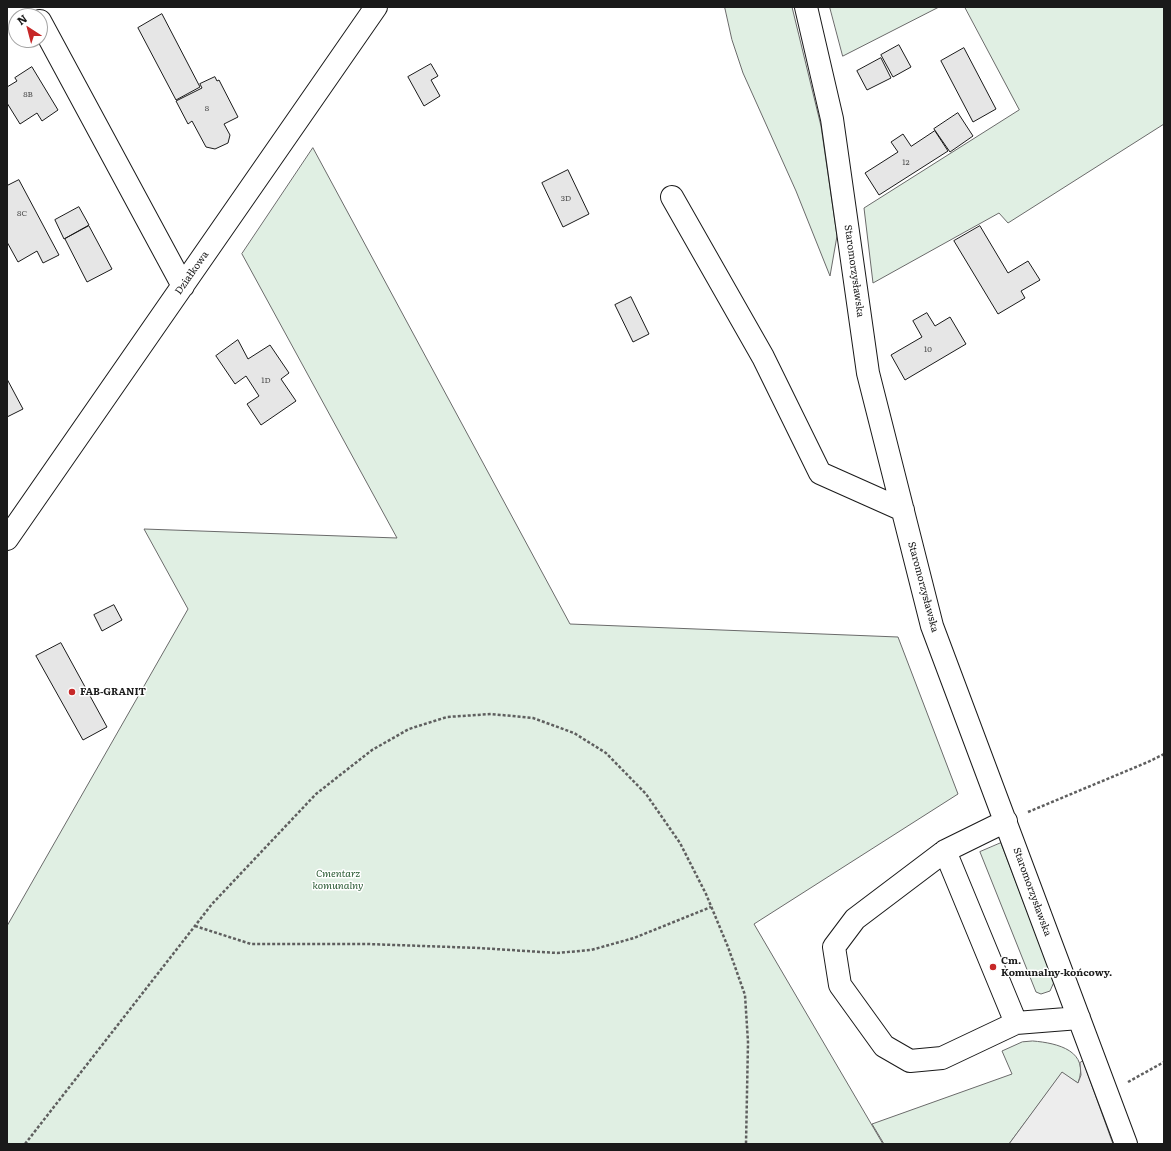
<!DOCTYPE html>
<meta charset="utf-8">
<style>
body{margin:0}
#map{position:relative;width:1171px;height:1151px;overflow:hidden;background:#fff;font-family:Literata,serif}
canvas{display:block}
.frame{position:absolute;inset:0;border:8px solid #1a1a1a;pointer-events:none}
.north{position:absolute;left:8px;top:8px;width:40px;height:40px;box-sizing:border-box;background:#fff;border:1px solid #a3a3a3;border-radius:50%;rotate:324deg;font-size:11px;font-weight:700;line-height:16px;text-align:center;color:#1a1a1a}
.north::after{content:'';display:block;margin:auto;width:14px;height:18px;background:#c62828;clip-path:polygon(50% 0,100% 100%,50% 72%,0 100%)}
</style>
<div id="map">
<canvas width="1171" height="1151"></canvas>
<div class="frame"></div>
<div class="north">N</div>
</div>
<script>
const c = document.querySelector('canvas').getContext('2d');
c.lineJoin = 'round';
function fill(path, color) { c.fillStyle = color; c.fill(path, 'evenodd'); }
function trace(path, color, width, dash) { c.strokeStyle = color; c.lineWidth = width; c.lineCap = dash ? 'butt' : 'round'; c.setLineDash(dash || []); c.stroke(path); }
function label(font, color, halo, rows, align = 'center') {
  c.font = font + ' Literata,serif'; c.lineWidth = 3; c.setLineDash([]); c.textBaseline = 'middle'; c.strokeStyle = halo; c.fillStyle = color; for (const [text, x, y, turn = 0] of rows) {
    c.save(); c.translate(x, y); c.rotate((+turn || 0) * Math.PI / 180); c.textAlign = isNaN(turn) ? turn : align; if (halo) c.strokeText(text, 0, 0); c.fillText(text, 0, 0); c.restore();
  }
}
const green = new Path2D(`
 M725,7H792L821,126L837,236L830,276L796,191L743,73L732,40Z
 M830,7H939L843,56Z
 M965,7H1164V124L1008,223L999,213L873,283L864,208L1019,110Z
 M313,148L570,624L898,637L958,794L754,924L883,1144H7V926L188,609L144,529L397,538L242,254Z
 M1001,843L1054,982L1050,991L1041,994L1036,992L980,852Z
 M1033,1041C1058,1043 1090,1051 1078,1083L1062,1073L1009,1144H884L872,1124L1012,1074L1002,1051L1022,1042Z`);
fill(green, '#e0efe3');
trace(green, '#6a6a6a', 1);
const parking = new Path2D(`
 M1083,1061L1113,1144H1009L1062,1072L1078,1083L1081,1075L1080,1063Z`);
fill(parking, '#ededed');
trace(parking, '#6a6a6a', 1);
const building = new Path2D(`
 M162,14L200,87L176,100L138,28Z
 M899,45L911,67L893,77L881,55Z
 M964,48L996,109L973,122L941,61Z
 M881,58L891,78L867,90L857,71Z
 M431,64L438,76L431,80L440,96L424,106L408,77Z
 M32,67L58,110L42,121L37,113L20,124L7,103V87L17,81L15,78Z
 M215,77L217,81L219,80L238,117L224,124L230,135L228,143L215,149L206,147L192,121L188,124L176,101L202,88L200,84Z
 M958,113L973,136L950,152L934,129Z
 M935,131L948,151L879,195L865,173L898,152L891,142L903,134L911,146Z
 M568,170L589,214L563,227L542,183Z
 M19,180L59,255L43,263L37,251L18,262L7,242V186Z
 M79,207L89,225L64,239L55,220Z
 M89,226L112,269L87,282L65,239Z
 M980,226L1008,273L1028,261L1040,280L1021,291L1025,298L998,314L954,241Z
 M631,297L649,334L633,342L615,305Z
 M927,313L935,326L950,317L966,344L905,380L891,355L922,337L913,321Z
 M238,340L248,359L270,345L289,373L281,379L296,401L261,425L247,404L259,396L246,376L235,384L216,356Z
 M7,379L23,409L7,417Z
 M114,605L122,620L102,631L94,615Z
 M61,643L107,727L83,740L36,656Z`);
fill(building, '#e6e6e6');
trace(building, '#1a1a1a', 1);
const minor = new Path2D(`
 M806,7L832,119L868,373L932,626L1126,1144
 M40,21L183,286
 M672,197L763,357L820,473L903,510
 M7,539L376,7
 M1006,821L945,851L855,919L834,947L840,985L884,1046L910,1061L942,1058L1016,1023L1079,1018
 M945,851L1016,1023`);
trace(minor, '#1a1a1a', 24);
trace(new Path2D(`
 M1028,812L1148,762L1164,754
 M195,926L251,944H367L479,948L557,953L591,950L634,938L711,907
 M1128,1082L1164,1062
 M25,1144L212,904L316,794L372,750L409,729L447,717L491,714L533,718L574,733L606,753L646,794L680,843L706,894L728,947L745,995L748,1042L746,1144`), '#5f5f5f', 2.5, [3, 2]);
trace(minor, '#fff', 22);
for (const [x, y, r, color] of [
 [72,692,4,"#c62828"],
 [993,967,4,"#c62828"]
]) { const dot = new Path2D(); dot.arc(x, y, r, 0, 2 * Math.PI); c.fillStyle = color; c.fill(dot); trace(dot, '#fff', 1.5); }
label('8px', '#4d4d4d', null, [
 ["8B",28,95],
 ["8",207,109],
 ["12",906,163],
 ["3D",566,199],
 ["8C",22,214],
 ["10",928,350],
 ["1D",266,381]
]);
label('10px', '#1a1a1a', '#fff', [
 ["Staromorzysławska",854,271,82],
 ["Działkowa",192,273,-55],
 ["Staromorzysławska",923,587,75],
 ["Staromorzysławska",1032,892,70]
]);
label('bold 10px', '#1a1a1a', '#fff', [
 ["FAB-GRANIT",80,692],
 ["Cm.",1001,961],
 ["Komunalny-końcowy.",1001,973]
], 'left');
label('italic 10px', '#2b5a34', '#fff', [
 ["Cmentarz",338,874],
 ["komunalny",338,886]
]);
</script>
